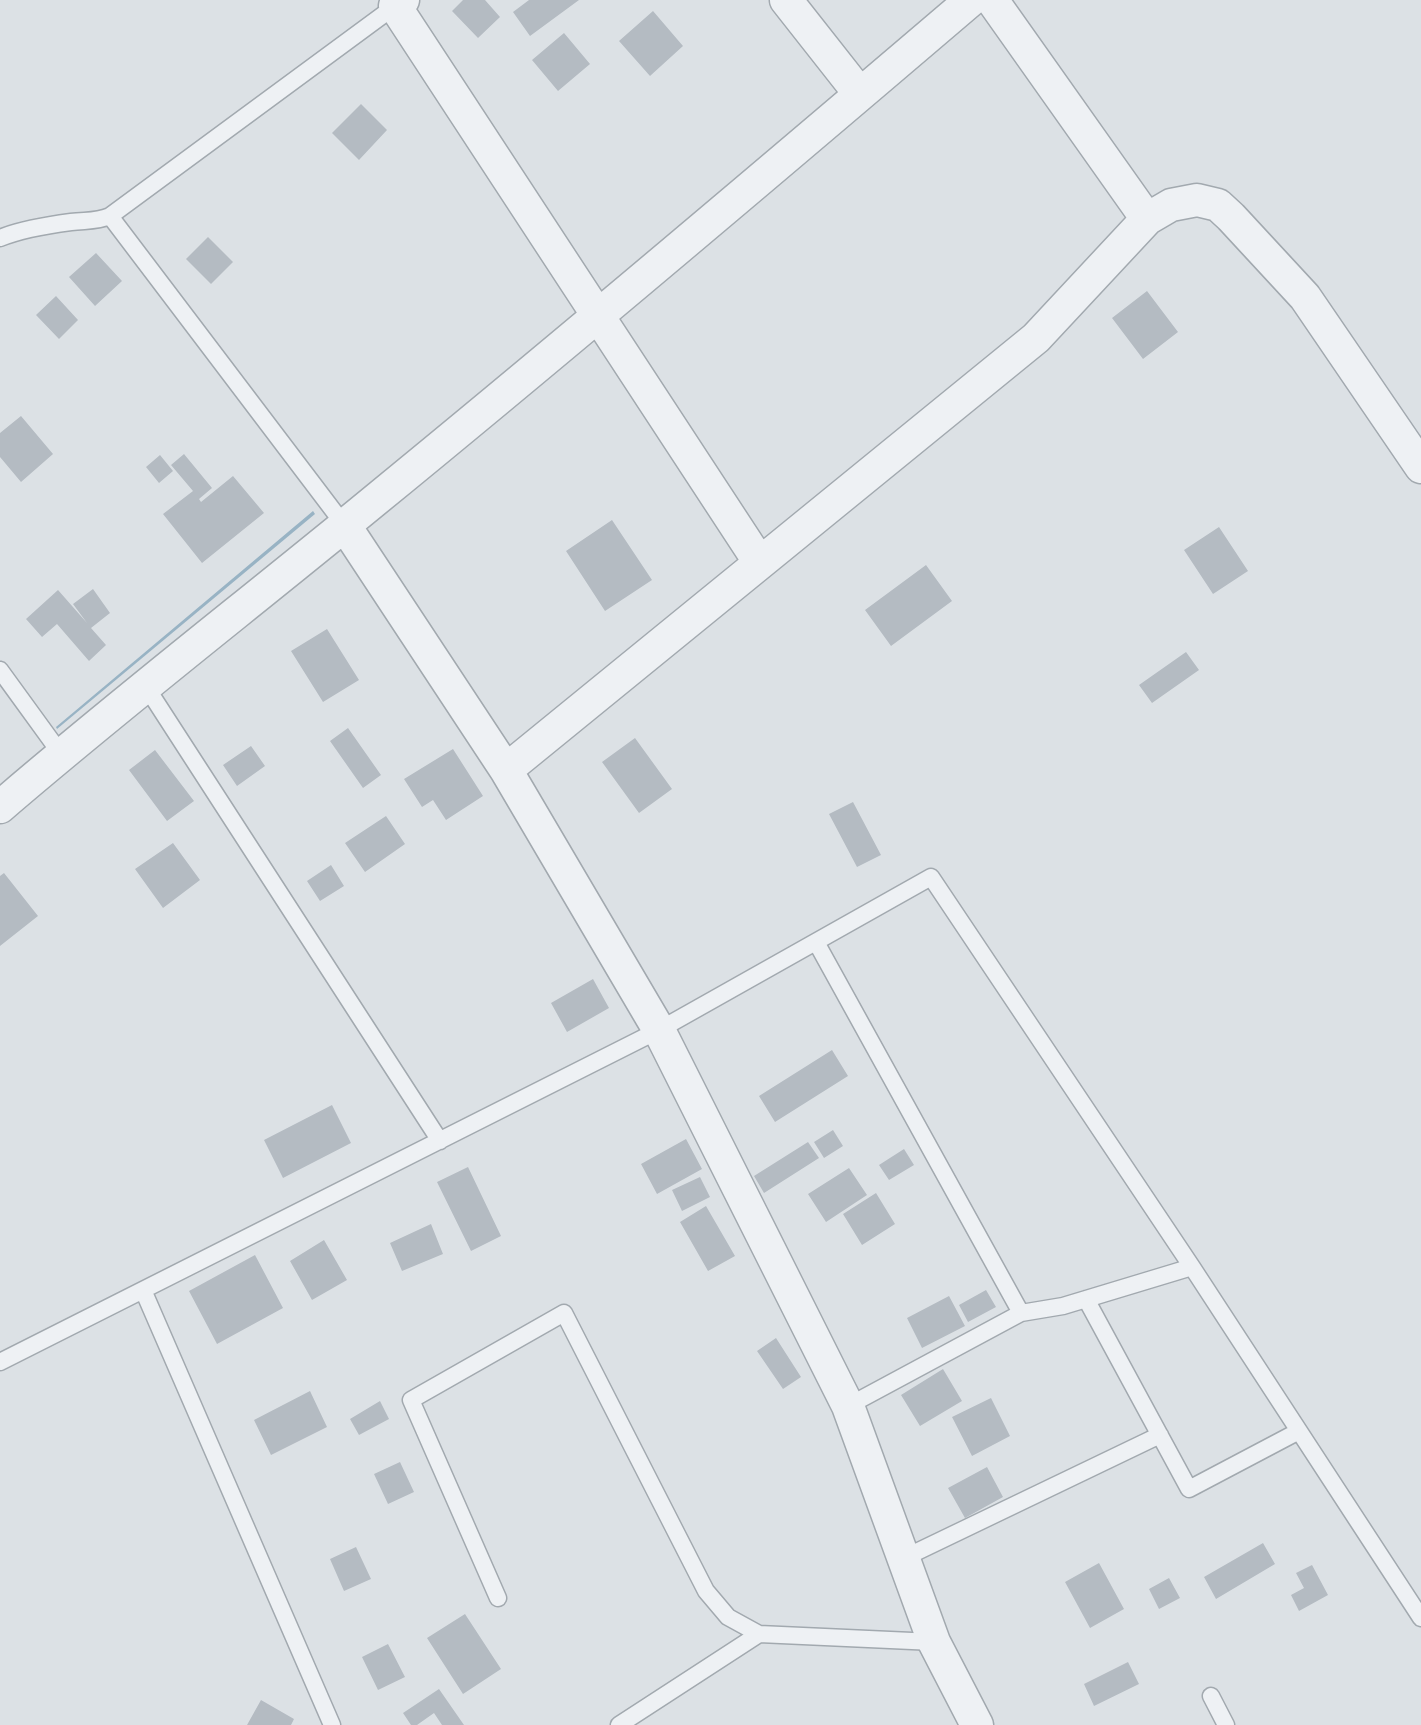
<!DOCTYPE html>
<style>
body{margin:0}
canvas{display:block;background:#dce1e5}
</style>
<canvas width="1421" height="1725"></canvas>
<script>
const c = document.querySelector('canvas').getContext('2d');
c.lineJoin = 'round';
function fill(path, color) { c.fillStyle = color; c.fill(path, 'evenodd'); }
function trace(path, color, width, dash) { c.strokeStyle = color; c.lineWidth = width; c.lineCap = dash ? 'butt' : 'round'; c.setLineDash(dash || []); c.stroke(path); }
fill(new Path2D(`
 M313,511L315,514L57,729L56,727Z`), '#98b3c4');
fill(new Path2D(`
 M463,0H485L500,17L478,38L452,11Z
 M529,0H579L530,36L513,12Z
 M653,11L683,46L650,76L619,41Z
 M564,33L590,64L558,91L532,60Z
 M361,104L387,130L359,160L332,133Z
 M208,237L233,262L211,284L186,259Z
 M96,253L122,281L95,306L69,277Z
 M1147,291L1178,332L1143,359L1112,318Z
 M56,296L78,320L59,339L36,315Z
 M21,416L53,454L21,482L0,457V433Z
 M184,454L212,488L199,499L201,502L233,476L264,513L202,563L163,514L193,491L171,465Z
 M160,455L173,471L159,483L146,467Z
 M612,520L652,580L605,611L566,551Z
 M1219,527L1248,571L1213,594L1184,550Z
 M926,565L952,601L891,646L865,610Z
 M93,589L110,613L91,628L106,645L89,661L57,624L42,637L26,619L58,590L87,623L73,604Z
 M327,629L359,680L323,702L291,651Z
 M1186,652L1199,670L1152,703L1139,685Z
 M348,728L381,775L363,788L330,741Z
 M635,738L672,789L639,813L602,762Z
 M251,746L265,766L237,786L223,765Z
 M453,749L483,796L446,820L433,800L422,807L404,779Z
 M155,750L194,801L167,821L129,770Z
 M853,802L881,855L857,867L829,814Z
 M386,816L405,844L365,872L345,843Z
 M173,843L200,880L163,908L135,869Z
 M331,865L344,886L320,901L307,881Z
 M4,873L38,916L0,946V876Z
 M593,979L609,1008L567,1032L551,1003Z
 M832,1050L848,1076L775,1122L759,1096Z
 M332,1105L351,1143L283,1178L264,1140Z
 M833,1130L843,1146L824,1158L814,1142Z
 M686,1139L702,1169L657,1194L641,1164Z
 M808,1142L819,1158L764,1193L754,1176Z
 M904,1149L914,1165L889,1180L879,1165Z
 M468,1167L501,1236L471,1251L437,1182Z
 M849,1168L867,1195L826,1222L808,1194Z
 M700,1177L710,1197L682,1211L672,1190Z
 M876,1193L895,1224L862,1245L843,1214Z
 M706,1206L735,1256L708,1271L680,1222Z
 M431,1224L443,1254L402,1271L390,1243Z
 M324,1240L347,1280L312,1300L290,1261Z
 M255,1255L283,1308L217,1344L189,1291Z
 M986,1290L996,1307L968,1322L959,1305Z
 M949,1296L965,1326L922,1348L907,1318Z
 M776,1338L801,1377L783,1389L757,1351Z
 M943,1369L962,1401L920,1426L901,1395Z
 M310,1391L327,1427L271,1455L254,1420Z
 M991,1398L1010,1436L972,1456L952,1417Z
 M380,1401L389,1419L359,1435L350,1419Z
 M400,1462L414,1492L388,1504L374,1474Z
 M987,1467L1003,1497L965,1518L948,1488Z
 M1263,1543L1275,1564L1216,1599L1204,1577Z
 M356,1547L371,1579L344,1591L330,1559Z
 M1099,1563L1124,1609L1090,1628L1065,1582Z
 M1312,1565L1328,1595L1299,1611L1291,1595L1304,1588L1296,1573Z
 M1169,1578L1180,1598L1159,1609L1149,1589Z
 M465,1614L501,1669L463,1694L427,1638Z
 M388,1644L405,1677L378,1690L362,1657Z
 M1128,1662L1139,1684L1094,1706L1084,1684Z
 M439,1689L464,1725H442L434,1713L417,1725H411L403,1713Z
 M261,1700L294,1719L291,1725H247Z`), '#b4bbc2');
const service = new Path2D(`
 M110,216L345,526
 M0,238C22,229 48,225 71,222C86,220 96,222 110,216L395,6
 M0,670L61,754
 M145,685L440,1141
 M816,942L1021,1313
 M143,1290L332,1725
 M1086,1299L1189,1489L1299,1431
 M0,1362L659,1030L931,877L1192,1267L1421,1618
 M848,1406L1021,1313L1063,1306L1192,1267
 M904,1558L1160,1435
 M498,1598L411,1400L564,1313L706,1591L728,1617L759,1634
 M1211,1696L1226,1725
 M619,1725L759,1634L934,1642`);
const minor = new Path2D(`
 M403,0L395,6L760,563
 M786,0L860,94
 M992,0L1147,219
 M345,526L506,770L659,1030L848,1406L934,1642L977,1725
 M506,770L1036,338L1147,219L1171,205L1197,200L1218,205L1231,217L1305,297L1421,467
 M0,807C122,702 249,604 373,502C575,337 773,169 971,0`);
trace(service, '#a2a9af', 19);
trace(minor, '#a2a9af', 35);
trace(service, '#eef1f4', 16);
trace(minor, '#eef1f4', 32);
</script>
